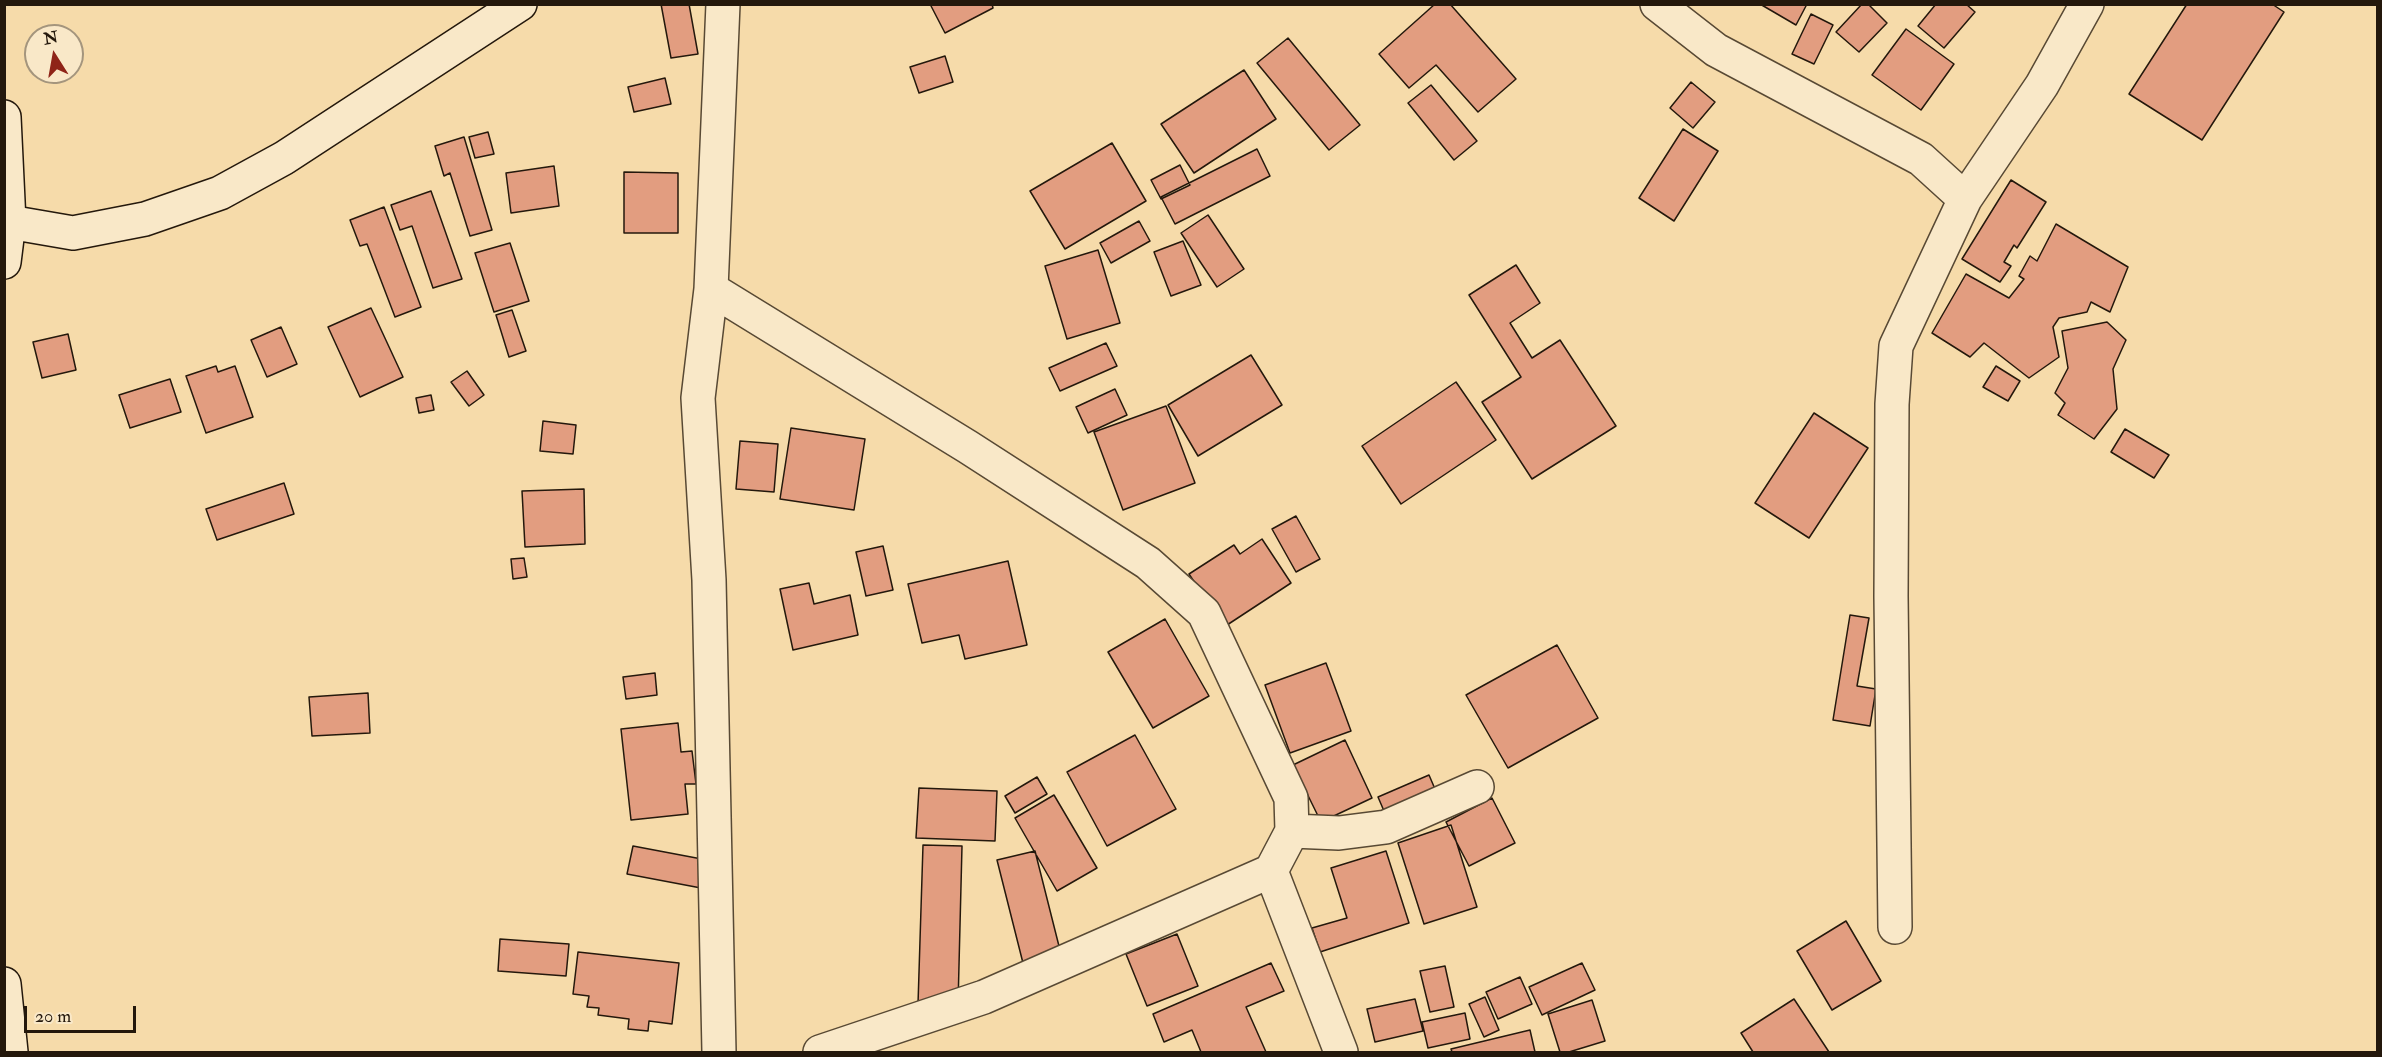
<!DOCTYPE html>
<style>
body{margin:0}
#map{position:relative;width:2382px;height:1057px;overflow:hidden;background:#f6dbaa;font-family:"IM FELL Double Pica",serif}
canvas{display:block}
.frame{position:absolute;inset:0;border:6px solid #24180c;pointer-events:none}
.north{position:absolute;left:24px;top:24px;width:60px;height:60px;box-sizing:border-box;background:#f9e8c8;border:2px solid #a4957d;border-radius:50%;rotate:349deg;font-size:16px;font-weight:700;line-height:24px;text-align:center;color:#24180c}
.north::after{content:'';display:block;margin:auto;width:21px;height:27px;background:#8f2418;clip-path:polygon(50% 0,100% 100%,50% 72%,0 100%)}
.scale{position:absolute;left:24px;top:1006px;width:112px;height:27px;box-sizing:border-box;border:3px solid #24180c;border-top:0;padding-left:8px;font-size:18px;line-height:21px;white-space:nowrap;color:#24180c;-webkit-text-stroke:4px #f9e8c8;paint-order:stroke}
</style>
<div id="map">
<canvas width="2382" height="1057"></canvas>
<div class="frame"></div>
<div class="north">N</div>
<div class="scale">20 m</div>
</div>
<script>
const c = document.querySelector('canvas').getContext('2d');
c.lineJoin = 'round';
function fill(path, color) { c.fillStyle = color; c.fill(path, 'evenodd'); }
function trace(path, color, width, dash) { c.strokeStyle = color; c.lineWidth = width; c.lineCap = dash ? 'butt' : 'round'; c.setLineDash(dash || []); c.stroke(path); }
const building = new Path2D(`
 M661,4H689L698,54L671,58Z
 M930,4H992L993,8L945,33Z
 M1435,4H1450L1516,79L1478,112L1436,65L1409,88L1379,54Z
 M1760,4H1807L1796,25Z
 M1862,4H1868L1887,23L1859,52L1836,32Z
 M1936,4H1966L1975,12L1944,48L1918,26Z
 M2187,4H2272L2284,12L2202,140L2129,94Z
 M1811,14L1833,25L1814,64L1792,54Z
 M1906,29L1954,64L1921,110L1872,75Z
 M1288,38L1360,125L1329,150L1257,63Z
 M945,56L953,82L919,93L910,67Z
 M1244,70L1276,119L1194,173L1161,124Z
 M665,78L671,104L634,112L628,87Z
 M1691,82L1715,102L1693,128L1670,108Z
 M1431,85L1477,141L1454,160L1408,103Z
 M1683,129L1718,151L1674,221L1639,198Z
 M488,132L494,154L475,158L469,137Z
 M464,137L492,230L470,236L450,173L444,176L435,146Z
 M1112,143L1146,201L1065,249L1030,191Z
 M1257,149L1270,176L1175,224L1161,197Z
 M1180,165L1190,185L1161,199L1151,180Z
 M554,166L559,206L511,213L506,173Z
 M624,172L678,173V233H624Z
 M2011,180L2046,202L2017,248L2014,245L2004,262L2011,266L2000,282L1962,259Z
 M431,191L462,279L433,288L412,226L400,230L391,205Z
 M384,207L421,307L395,317L367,244L360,246L350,220Z
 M1208,215L1244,269L1217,287L1181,233Z
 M1139,221L1150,241L1111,263L1100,243Z
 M2056,224L2128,267L2110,312L2091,302L2087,312L2059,318L2053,327L2059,357L2029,378L1984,343L1970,357L1932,333L1966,274L2009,298L2024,279L2019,276L2030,256L2037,261Z
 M1183,241L1201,285L1171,296L1154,252Z
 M510,243L529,301L494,312L475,253Z
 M1098,250L1120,323L1067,339L1045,266Z
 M1516,265L1540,303L1510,323L1532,358L1560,340L1616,426L1532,479L1482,402L1521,377L1469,295Z
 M371,308L403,377L360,397L328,327Z
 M512,310L526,351L509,357L496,315Z
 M2107,322L2126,340L2113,369L2117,409L2094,439L2058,415L2065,403L2055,393L2068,368L2062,331Z
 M281,327L297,364L267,377L251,340Z
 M68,334L76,370L42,378L33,342Z
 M1106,343L1117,366L1060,391L1049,368Z
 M1251,355L1282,405L1198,456L1168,405Z
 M216,366L218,372L235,366L253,417L206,433L186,376Z
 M1996,366L2020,381L2008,401L1983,387Z
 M467,371L484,395L469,406L451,382Z
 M170,379L181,412L130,428L119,395Z
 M1456,382L1496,440L1401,504L1362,446Z
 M1115,389L1127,415L1088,433L1076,407Z
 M431,395L434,410L419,413L416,398Z
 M1166,406L1195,483L1123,510L1094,432Z
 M1814,413L1868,448L1809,538L1755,503Z
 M543,421L576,425L573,454L540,451Z
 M791,428L865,439L854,510L780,499Z
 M2125,429L2169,455L2154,478L2111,452Z
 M740,441L778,444L774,492L736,489Z
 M284,483L294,514L217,540L206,509Z
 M584,489L585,544L525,547L522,491Z
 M1296,516L1320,559L1296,572L1272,529Z
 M1262,539L1291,583L1224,627L1189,574L1234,545L1240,554Z
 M883,546L893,590L866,596L856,552Z
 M524,558L527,577L513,579L511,559Z
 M1008,561L1027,645L965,659L959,635L922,643L908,584Z
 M809,583L814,604L850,595L858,635L793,650L780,589Z
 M1850,615L1869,618L1857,686L1876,689L1870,726L1833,720Z
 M1165,619L1209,696L1153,728L1108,652Z
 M1557,645L1598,718L1508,768L1466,695Z
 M1326,663L1351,731L1290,753L1265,685Z
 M655,673L657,695L626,699L623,677Z
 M368,693L370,733L312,736L309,697Z
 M678,723L681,752L692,751L696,784H685L688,814L631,820L621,729Z
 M1135,735L1176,809L1107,846L1067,772Z
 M1345,740L1372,798L1321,822L1293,765Z
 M1429,775L1438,796L1387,818L1378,797Z
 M1037,777L1047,794L1015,813L1005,796Z
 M919,788L997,791L995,841L916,838Z
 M1054,795L1097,868L1057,891L1015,818Z
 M1492,798L1515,843L1469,866L1446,822Z
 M1451,825L1477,907L1424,924L1398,843Z
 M923,845L962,846L958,1005L918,1004Z
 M633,846L707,860L701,888L627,874Z
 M1035,851L1063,962L1025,971L997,860Z
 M1386,851L1409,923L1320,952L1312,928L1347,918L1331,868Z
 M1846,921L1881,981L1832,1010L1797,951Z
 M1177,934L1198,986L1147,1006L1126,954Z
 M500,939L569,944L566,976L498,971Z
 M578,952L679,963L672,1024L649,1021L648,1031L628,1029L629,1019L598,1015L599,1008L587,1007L589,996L573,994Z
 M1271,963L1284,991L1246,1007L1266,1052H1201L1192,1030L1164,1042L1153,1014Z
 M1582,963L1595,990L1542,1015L1529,987Z
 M1445,966L1454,1007L1430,1012L1420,971Z
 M1520,977L1532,1004L1498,1019L1486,992Z
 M1485,997L1499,1030L1484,1037L1469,1004Z
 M1415,999L1423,1031L1375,1042L1367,1009Z
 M1794,999L1829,1052H1753L1741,1033Z
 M1592,1000L1605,1041L1569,1052H1560L1548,1014Z
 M1465,1013L1470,1039L1428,1048L1422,1022Z
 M1530,1030L1535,1052H1452L1451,1049Z`);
fill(building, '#e29d80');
trace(building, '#24180c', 1.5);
const street = new Path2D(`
 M723,4L711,289L968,447L1148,563L1204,613L1291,798L1292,831L1271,871L984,997L820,1052
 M1657,4L1716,50L1921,159L1965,199L2042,85L2087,4
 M711,289L698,398L709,580L719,1052
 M1292,831L1339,833L1386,827L1477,787
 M1271,871L1341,1052
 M1895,927L1891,596L1892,404L1896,346L1965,199`);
const secondary = new Path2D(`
 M4,117L9,222L73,233L145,219L220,193L284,158L520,4
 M4,262L9,222
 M4,984L11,1052`);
trace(street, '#584934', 36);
trace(secondary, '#24180c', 36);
trace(street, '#f9e8c8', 33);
trace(secondary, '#f9e8c8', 33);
</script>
